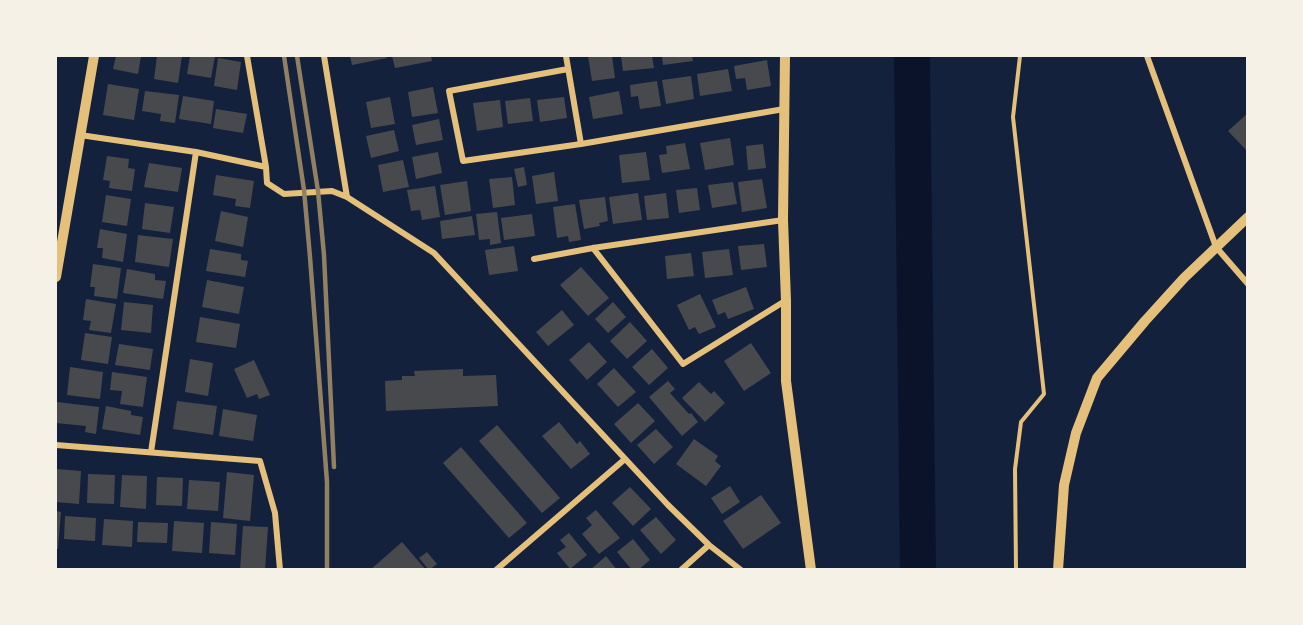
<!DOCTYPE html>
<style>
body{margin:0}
#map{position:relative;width:1303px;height:625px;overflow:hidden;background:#14213d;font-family:"PT Serif",serif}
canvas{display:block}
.frame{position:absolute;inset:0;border:57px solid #f6f1e7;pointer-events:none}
</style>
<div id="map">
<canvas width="1303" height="625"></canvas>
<div class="frame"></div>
</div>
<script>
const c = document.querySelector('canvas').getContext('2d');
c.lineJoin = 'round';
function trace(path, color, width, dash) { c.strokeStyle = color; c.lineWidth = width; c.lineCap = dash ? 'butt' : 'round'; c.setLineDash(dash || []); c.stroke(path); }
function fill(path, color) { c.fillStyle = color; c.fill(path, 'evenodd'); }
trace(new Path2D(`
 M912,56L918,570`), '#0b132b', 36);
fill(new Path2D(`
 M116,56H141L138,74L113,69Z
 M157,56H182L178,83L154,79Z
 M190,56H215L211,78L187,74Z
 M350,56H386L387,58L352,65Z
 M392,56H431L432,61L395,68Z
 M588,56H612L615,78L592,81Z
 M621,56H652L654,68L623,71Z
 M662,56H692L693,61L663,65Z
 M218,58L241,62L237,90L214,86Z
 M767,60L771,86L747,90L745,78L736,79L734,66Z
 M728,69L732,91L700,96L697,74Z
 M691,76L694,99L666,104L662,80Z
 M657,81L661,106L640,109L638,96L631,97L630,85Z
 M108,84L139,89L134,120L103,115Z
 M433,87L438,113L412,117L408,92Z
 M145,91L179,95L175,123L160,121L161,114L142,111Z
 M619,91L623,114L593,119L589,97Z
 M183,96L214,101L211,124L179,119Z
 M390,97L395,124L371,128L366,102Z
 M564,97L567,118L540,122L537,100Z
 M530,98L533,121L508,124L505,101Z
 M500,100L503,127L477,131L473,103Z
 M216,109L247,114L243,133L213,128Z
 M1248,113V152L1228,131Z
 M439,119L443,140L416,145L412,125Z
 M394,130L399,151L371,158L366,136Z
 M730,138L734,165L705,170L700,143Z
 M685,143L690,169L662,173L659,155L667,154L666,146Z
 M763,144L766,168L748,170L746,146Z
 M438,152L442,173L416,179L412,157Z
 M646,152L650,180L622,183L619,155Z
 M107,156L129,159L128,168L135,169L132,191L109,188L110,181L103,180Z
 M403,160L409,187L383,192L378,165Z
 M149,163L182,168L178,192L144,187Z
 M524,167L527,185L518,187L514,169Z
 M554,172L558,201L536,204L532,176Z
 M216,175L254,181L250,208L235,206L236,199L213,195Z
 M512,177L515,205L493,208L489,179Z
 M762,179L767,208L742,212L738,182Z
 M467,181L471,211L445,215L440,185Z
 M733,182L737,204L712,208L708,185Z
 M435,186L440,217L422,220L420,210L411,211L407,190Z
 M697,188L700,210L679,213L676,190Z
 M638,193L642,220L613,224L609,197Z
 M666,193L669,218L647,220L644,196Z
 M106,195L131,199L127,226L102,222Z
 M605,197L608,221L599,223L600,226L584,229L579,200Z
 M145,203L174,207L170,233L142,229Z
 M575,204L581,240L569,242L568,236L557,238L553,207Z
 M221,211L248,217L243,247L215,241Z
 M497,212L501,243L490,245V239L479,240L476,214Z
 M532,214L535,236L504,240L501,218Z
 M472,216L475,235L442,239L440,221Z
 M100,229L127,234L123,262L102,258L103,248H97Z
 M138,235L173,239L169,267L135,262Z
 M764,244L767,267L741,270L738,246Z
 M514,246L518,271L489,275L485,250Z
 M210,249L241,254V260L248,261L245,277L206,271Z
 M729,249L733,275L705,278L702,252Z
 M691,253L694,276L667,279L665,256Z
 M93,264L121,268L117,299L94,296L95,287H90Z
 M581,267L609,298L588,316L560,285Z
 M127,269L155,274V280L166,281L163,299L123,293Z
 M207,280L244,287L239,314L202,307Z
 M746,287L754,309L728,319L725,312L718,315L712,300Z
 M700,294L716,327L699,334L695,327L689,330L677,305Z
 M86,299L116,304L111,333L89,330L91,321L83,320Z
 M124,302L153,305L151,333L121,330Z
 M613,302L626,317L608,333L595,319Z
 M562,310L574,325L548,346L536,332Z
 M200,317L240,324L236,348L196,342Z
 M630,322L647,341L627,359L610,341Z
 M85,333L112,337L108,364L81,360Z
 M589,342L607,362L587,380L569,360Z
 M751,343L771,373L744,391L724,361Z
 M119,344L153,349L150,370L115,365Z
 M652,349L668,368L649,385L632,367Z
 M190,359L213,363L208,396L185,392Z
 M254,360L270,395L259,399L257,394L247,398L234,369Z
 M70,367L103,372L100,399L67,395Z
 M614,368L636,392L618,407L597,384Z
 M463,369V376L496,375L498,406L386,411L385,381L402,380V376H415L414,371Z
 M112,372L147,377L143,407L120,404L122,391L110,390Z
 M668,381L675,389L670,393L689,414L691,413L698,422L682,436L649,397Z
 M699,382L711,394L714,391L725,403L705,422L682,398Z
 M177,401L217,406L213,435L173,429Z
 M57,402L99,407L96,434L85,432L86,426L56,423Z
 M638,403L655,421L631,443L614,424Z
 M106,406L131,411V415L143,417L140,435L102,429Z
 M223,409L257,415L253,441L219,436Z
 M559,422L577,444L580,441L590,454L571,469L542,436Z
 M497,425L560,498L542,513L479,441Z
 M656,429L673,447L654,464L637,445Z
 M694,439L718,456L715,461L721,466L706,486L676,464Z
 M461,447L527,523L509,538L443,463Z
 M56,469L81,471L79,504L56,502Z
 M227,472L254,475L250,521L223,518Z
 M88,474L115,475L114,504L87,503Z
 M122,475L147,476L146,509L120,507Z
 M157,477L183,478L182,506L156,505Z
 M189,480L220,482L218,511L187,509Z
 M730,486L740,502L722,514L711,498Z
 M630,487L651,509L633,526L612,503Z
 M761,495L781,523L743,549L723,521Z
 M596,510L620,538L599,554L582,534L592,525L586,518Z
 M56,511L61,512L58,549H56Z
 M65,516L96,518L95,541L64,539Z
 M656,517L676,540L661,554L640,530Z
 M104,519L133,521L132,547L102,545Z
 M174,521L204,523L202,553L172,551Z
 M138,522L168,523L167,543L137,542Z
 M211,522L237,524L235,555L209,553Z
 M243,526L268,527L265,570H240Z
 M569,533L587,555L570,569L557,553L566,547L560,540Z
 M633,539L650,560L638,570H632L617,552Z
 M402,542L426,570H370Z
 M427,552L437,564L429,570L419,558Z
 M606,556L617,570H590Z`), '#48494c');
trace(new Path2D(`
 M1016,570L1015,469L1021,422L1044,394L1013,117L1020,56`), '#e5c07b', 4);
trace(new Path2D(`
 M324,56L347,197L434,253L668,505L709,545L741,570
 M566,56L581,144L784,109
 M1147,56L1216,247L1248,284
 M568,69L449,91L463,161L581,144
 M80,135L196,152L266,167L247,56
 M266,167L267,183L284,194L332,191L347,197
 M593,248L683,364L785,301
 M534,259L593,248L783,220
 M56,445L260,461L275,513L280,570
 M151,452L196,152
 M496,570L625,459
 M681,570L709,545`), '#e5c07b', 6);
trace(new Path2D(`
 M785,56L783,220L786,301V381L811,570
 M56,277L94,56
 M1058,570L1064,485L1076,433L1097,378L1145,321L1184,278L1248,217`), '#e5c07b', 10);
trace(new Path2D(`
 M284,56L304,190L310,257L327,482V570
 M297,56L318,191L324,255L334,467`), '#918062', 4.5);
</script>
